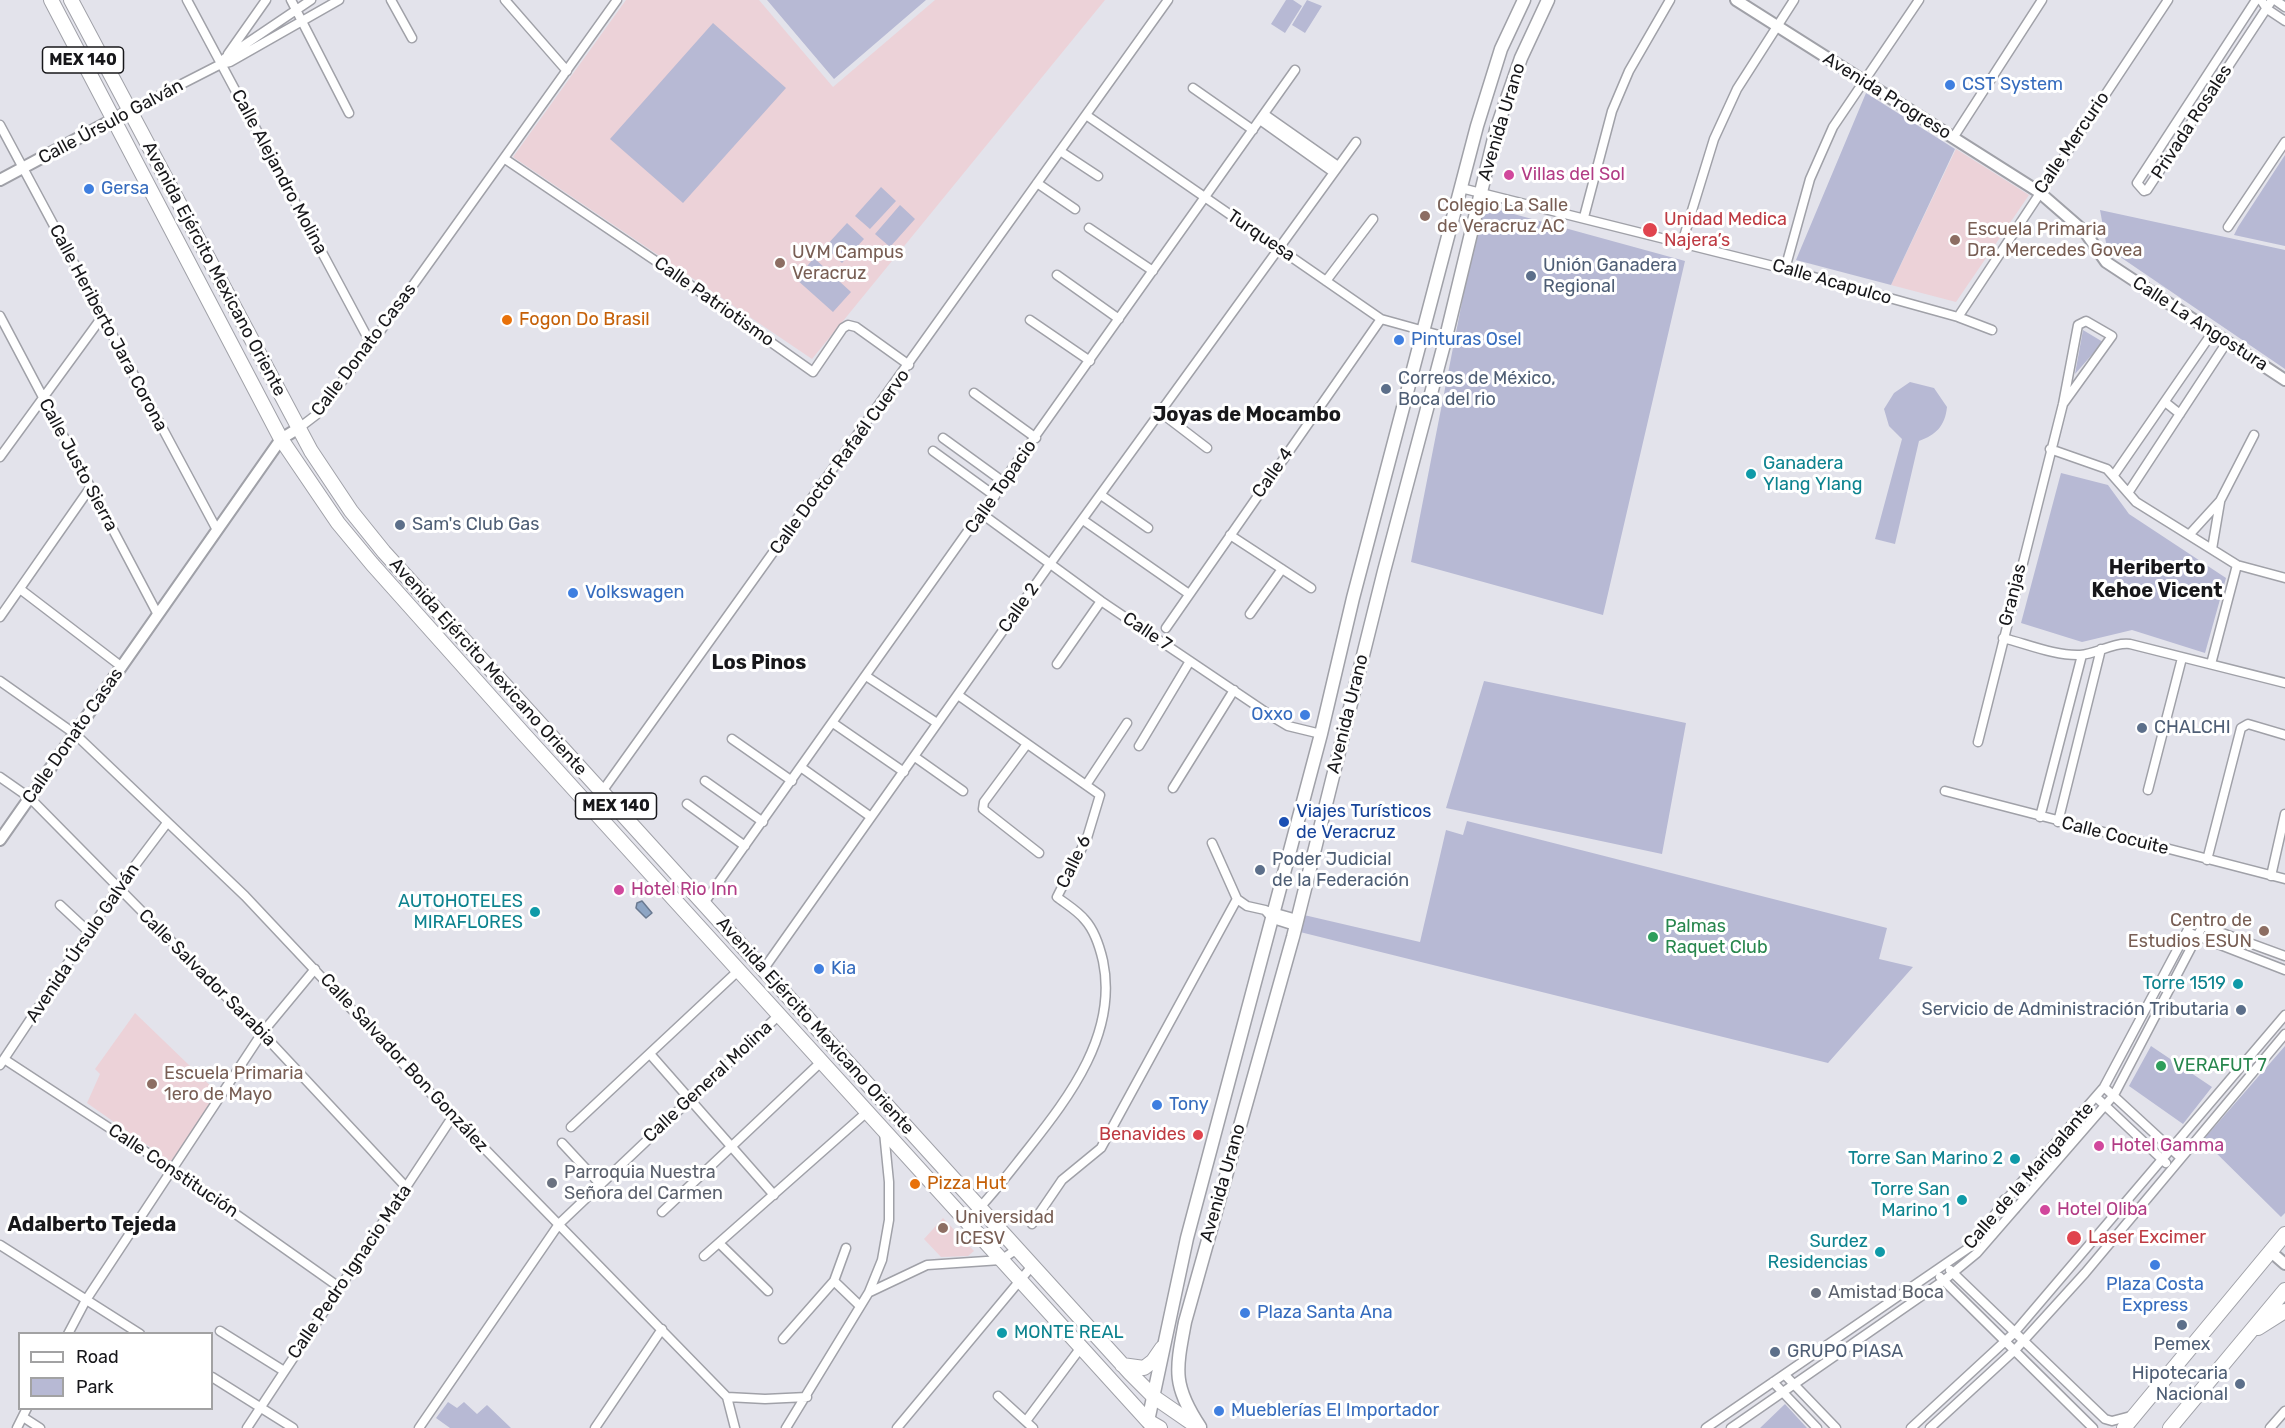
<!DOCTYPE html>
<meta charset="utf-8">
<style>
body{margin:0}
#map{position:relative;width:2285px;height:1428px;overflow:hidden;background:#e3e3eb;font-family:Rubik,sans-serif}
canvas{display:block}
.legend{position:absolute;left:18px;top:1332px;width:195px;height:78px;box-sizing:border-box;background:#fff;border:2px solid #a2a2a3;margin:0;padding:8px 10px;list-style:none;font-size:18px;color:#17171a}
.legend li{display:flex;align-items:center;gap:12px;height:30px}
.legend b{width:30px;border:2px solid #a2a2a3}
</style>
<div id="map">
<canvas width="2285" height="1428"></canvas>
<ul class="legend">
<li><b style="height:8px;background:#fff"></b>Road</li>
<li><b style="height:16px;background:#b7b9d4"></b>Park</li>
</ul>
</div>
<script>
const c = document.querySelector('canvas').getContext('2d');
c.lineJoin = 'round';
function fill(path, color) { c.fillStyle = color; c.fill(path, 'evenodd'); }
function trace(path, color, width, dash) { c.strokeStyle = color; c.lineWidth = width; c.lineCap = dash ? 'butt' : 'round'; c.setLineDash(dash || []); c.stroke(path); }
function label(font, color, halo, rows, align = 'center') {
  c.font = font + ' Rubik,sans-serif'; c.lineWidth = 6; c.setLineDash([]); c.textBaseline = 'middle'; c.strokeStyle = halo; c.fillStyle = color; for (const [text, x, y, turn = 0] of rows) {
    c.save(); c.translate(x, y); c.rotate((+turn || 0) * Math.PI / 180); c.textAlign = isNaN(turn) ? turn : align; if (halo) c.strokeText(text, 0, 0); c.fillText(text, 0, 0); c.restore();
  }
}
fill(new Path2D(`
 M626,0H759L833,87L935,0H1105L812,359L513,157Z
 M1956,149L2029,195L1956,302L1891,285Z
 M135,1013L218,1093L171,1162L87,1103L100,1074L95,1069Z
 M943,1218L974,1251L968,1256L941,1257L924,1239Z`), '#ecd2d8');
fill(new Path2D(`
 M767,0H926L834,79Z
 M1286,0H1293L1302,6L1285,33L1271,24Z
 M1307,0L1322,6L1305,33L1292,25Z
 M713,23L786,88L683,203L610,139Z
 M1866,93L1955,149L1891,285L1796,260Z
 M2285,155V246L2234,235L2238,227Z
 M881,187L896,201L870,229L855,216Z
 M900,205L915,219L890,247L875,234Z
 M1481,205L1685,261L1603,615L1411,562Z
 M2100,210L2285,250V369L2107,248Z
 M847,223L864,239L842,263L825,247Z
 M814,258L851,292L833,312L796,279Z
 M2083,330L2103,342L2075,374Z
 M1910,382L1934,388L1947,407C1945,426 1936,435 1919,441L1895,544L1875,539L1902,439L1889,426L1884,409L1894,393Z
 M2061,473L2108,485L2129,514L2226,578L2205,653L2132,630L2082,642L2021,623Z
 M1484,681L1686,723L1662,854L1446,808Z
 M1467,821L1887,928L1879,959L1913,967L1828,1063L1300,932L1304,915L1420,942L1446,830L1463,835Z
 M2151,1046L2212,1087L2183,1124L2129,1086Z
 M2285,1046V1213L2281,1217L2203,1140Z
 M448,1402L457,1408L464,1402L477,1414L487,1405L511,1428H450L436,1418Z
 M1785,1404L1807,1428H1760Z`), '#b7b9d4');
const water = new Path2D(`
 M642,901L652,913L646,918L636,908L637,903Z`);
fill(water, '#8da5c4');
trace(water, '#6a7a91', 1.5);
const minor = new Path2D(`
 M187,0L371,344
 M291,0L349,113
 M391,0L412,38
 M505,0L567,71
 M2256,0L2137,183L2144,191L2147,190L2272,0
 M2261,0L2267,9L2285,21
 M2275,0L2285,7
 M228,54L266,0
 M221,64L225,58L311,0
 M1193,88L1253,130
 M129,111L221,64L230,62L339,0
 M1264,114L1338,166
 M1086,115L1381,319L1446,337
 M1260,120L1333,172
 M0,125L217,530
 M1953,138L2042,0
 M1060,151L1098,176
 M505,159L669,270L813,372L843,328L848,325L856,327L909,365
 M1037,183L1075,209
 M1461,188L1785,269L1958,317L1992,330
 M1584,217L1612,111L1629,71L1670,0
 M2228,227L2285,142
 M1089,228L1153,271
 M1682,243L1714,139L1737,89L1794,0
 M1785,269L1810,179L1833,127L1919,0
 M1057,275L1119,319
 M1326,281L1373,219
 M0,316L157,613
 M1958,317L2168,0
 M1030,320L1090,361
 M974,393L1036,438
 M2165,402L2180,414
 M1160,412L1207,448
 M299,428L316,415L371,344L617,0
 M943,438L1005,483
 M2050,449L2107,469L2136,502L2237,565L2285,578
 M933,451L995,496
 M0,457L102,317
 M2114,475L2212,333
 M2128,493L2227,342
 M1101,495L1148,528
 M982,514L1101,601L1273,717L1288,726L1321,734
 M1083,520L1189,594
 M1230,535L1311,588
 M2189,535L2220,501L2254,435
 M2212,549L2220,502
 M20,589L122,667
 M1250,614L1282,569
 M0,617L90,488
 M1166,628L1381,319
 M2003,638C2027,644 2055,656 2080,655C2097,654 2113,642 2130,644L2285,683
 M1057,664L1101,601
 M2211,664L2237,565
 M866,676L937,723
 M0,681L75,734L245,896L440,1103L727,1397L735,1428
 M958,695L1100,795L1087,838L1057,897C1066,904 1078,911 1085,920C1094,930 1100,948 1103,961C1118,1033 1070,1096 1028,1149C1008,1174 989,1200 966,1222
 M833,723L904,772
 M732,739L792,781
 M1978,742L2063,404L2078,325L2086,321L2112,336L2063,404
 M1027,744L984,802L983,809L1039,853
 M1139,746L1190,661
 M915,757L963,791
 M802,768L871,817
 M0,777L30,798L262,1033L406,1187
 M705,781L763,822
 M1086,785L1127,723
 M1173,788L1234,690
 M2148,790L2182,658
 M1945,791L2285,879
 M687,804L745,846
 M591,807L1168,0
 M2040,817L2082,655
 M2058,822L2101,649
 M1212,843L1237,899L1247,906L1265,910
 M2207,860L2241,728L2248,724L2285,735
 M2271,876L2285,814
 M704,903L1295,70
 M60,905L89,932
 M1295,926L1273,919L1265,910L1297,919
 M2187,932L2285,970
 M763,970L1050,564L1356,142
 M650,1054L774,1195
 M4,1059L172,1169L339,1287
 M0,1065L118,888L167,823
 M2104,1087L2181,1158
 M2096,1097L2166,1163
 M571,1127L739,970
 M562,1143L600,1184
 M662,1212L821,1062
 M1032,1224L1062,1180L1101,1148L1237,899
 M719,1243L768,1291
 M0,1245L140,1334
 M704,1256L867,1112
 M1950,1270L2105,1419L2112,1421L2131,1416
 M1940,1277L2093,1428
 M834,1281L859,1305
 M870,1292L927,1265L1001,1260L1017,1249
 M220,1331L284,1371
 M68,1334L86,1300L262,1033L315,969
 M783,1339L834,1281L846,1248
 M1785,1375L1836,1428
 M212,1377L293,1428
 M1773,1382L1817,1428
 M998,1396L1033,1428
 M727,1397L765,1399L807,1397
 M23,1417L40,1428
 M1026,1421L1082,1346
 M17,1428L27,1408
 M247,1428L453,1116
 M419,1428L559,1224L779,1015
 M595,1428L662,1329
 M786,1428L869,1292L882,1260L889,1220V1182L884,1132
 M897,1428L1032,1266
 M1706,1428L1970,1247L2005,1201L2104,1087L2192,922L2285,956
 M1731,1428L1943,1281L1977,1253L2114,1095L2203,925
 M1911,1428L2014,1333L2285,1015
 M1930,1428L2015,1350L2085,1273L2285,1034
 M2270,1428L2285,1411`);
const tertiary = new Path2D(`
 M1736,0L2039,192L2085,232L2106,262L2285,380
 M0,180L129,111
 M0,840L281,439L299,428
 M2005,1201L2014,1208
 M2270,1251L2285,1264`);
const secondary = new Path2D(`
 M1151,1427L1148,1421L1187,1238L1321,734L1353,598L1477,126L1501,49L1524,0
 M1200,1427C1172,1385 1176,1370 1185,1322L1293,937L1384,571L1446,337L1496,130L1521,58L1548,0`);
const primary = new Path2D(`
 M51,0L281,439L338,523L372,564L522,732L1148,1421L1160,1428
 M71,0L311,451L351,511L384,552L1130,1373L1154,1397L1199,1428
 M2258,1328L2285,1311
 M1122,1365L1144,1368L1153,1361L1162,1348
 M2124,1428L2285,1234
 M2170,1428L2285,1290`);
trace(minor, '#a0a1a8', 11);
trace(tertiary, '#a0a1a8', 14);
trace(secondary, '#a0a1a8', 15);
trace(primary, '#a0a1a8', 16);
trace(minor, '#fff', 8);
trace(tertiary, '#fff', 10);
trace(secondary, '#fff', 12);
trace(primary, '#fff', 14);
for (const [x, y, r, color] of [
 [1950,85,6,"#3f7fe0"],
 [1509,175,6,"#d1479c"],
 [89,189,6,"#3f7fe0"],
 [1425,216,6,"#8d6e63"],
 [1650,230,8,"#e0444e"],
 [1955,240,6,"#8d6e63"],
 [780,263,6,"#8d6e63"],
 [1531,276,6,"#5c6f8a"],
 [507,320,6,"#e8710a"],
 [1399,340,6,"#3f7fe0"],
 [1386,389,6,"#5c6f8a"],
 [1751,474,6,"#0f9aa8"],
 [400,525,6,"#5c6f8a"],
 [573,593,6,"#3f7fe0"],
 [1305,715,6,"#3f7fe0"],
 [2142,728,6,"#5c6f8a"],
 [1284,822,6,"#1a4fb4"],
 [1260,870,6,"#5c6f8a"],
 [619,890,6,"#d1479c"],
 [535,912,6,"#0f9aa8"],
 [2264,931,6,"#8d6e63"],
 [1653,937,6,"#2e9e5b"],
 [819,969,6,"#3f7fe0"],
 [2238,984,6,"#0f9aa8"],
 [2241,1010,6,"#5c6f8a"],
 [2161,1066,6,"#2e9e5b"],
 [152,1084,6,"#8d6e63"],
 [1157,1105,6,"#3f7fe0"],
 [1198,1135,6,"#e0444e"],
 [2099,1146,6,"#d1479c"],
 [2015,1159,6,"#0f9aa8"],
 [552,1183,6,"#6b7280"],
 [915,1184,6,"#e8710a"],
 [1962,1200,6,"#0f9aa8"],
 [2045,1210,6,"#d1479c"],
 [943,1228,6,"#8d6e63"],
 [2074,1238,8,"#e0444e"],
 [1880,1252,6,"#0f9aa8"],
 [2155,1265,6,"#3f7fe0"],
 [1816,1293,6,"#6b7280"],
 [1245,1313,6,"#3f7fe0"],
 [2182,1325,6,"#5c6f8a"],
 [1002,1333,6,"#0f9aa8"],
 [1775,1352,6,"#5c6f8a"],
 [2240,1384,6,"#5c6f8a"],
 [1219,1411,6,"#3f7fe0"]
]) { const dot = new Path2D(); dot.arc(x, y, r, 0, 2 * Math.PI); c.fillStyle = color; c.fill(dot); trace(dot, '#fff', 2); }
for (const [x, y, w] of [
 [83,60,81],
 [616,806,81]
]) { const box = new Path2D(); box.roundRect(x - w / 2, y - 13, w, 26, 4.5); c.fillStyle = '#fff'; c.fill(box); trace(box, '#17171a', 1.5); }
label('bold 16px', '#17171a', null, [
 ["MEX 140",83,60],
 ["MEX 140",616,806]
]);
label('18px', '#366cbe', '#fff', [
 ["CST System",1962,85],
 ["Gersa",101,189],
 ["Pinturas Osel",1411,340],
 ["Volkswagen",585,593],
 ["Oxxo",1293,715,"right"],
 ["Kia",831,969],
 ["Tony",1169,1105],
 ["Plaza Costa",2155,1285,"center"],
 ["Express",2155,1306,"center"],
 ["Plaza Santa Ana",1257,1313],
 ["Mueblerías El Importador",1231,1411]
], 'left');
label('18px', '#17171a', '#fff', [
 ["Avenida Progreso",1887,96,32],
 ["Calle Úrsulo Galván",111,122,-28],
 ["Avenida Urano",1502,122,-73],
 ["Privada Rosales",2192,122,-57],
 ["Calle Mercurio",2072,143,-56],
 ["Calle Alejandro Molina",279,172,62],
 ["Turquesa",1261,236,34],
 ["Avenida Ejército Mexicano Oriente",214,269,62],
 ["Calle Acapulco",1832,282,16],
 ["Calle Patriotismo",714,302,35],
 ["Calle La Angostura",2200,324,33],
 ["Calle Heriberto Jara Corona",108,328,62],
 ["Calle Donato Casas",364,350,-53],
 ["Calle Doctor Rafaél Cuervo",840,462,-54],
 ["Calle Justo Sierra",78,465,62],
 ["Calle 4",1273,473,-55],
 ["Calle Topacio",1001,487,-55],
 ["Granjas",2013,595,-76],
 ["Calle 2",1019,608,-55],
 ["Calle 7",1147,632,34],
 ["Avenida Ejército Mexicano Oriente",488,667,48],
 ["Avenida Urano",1348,714,-76],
 ["Calle Donato Casas",73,736,-55],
 ["Calle Cocuite",2115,836,14],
 ["Calle 6",1074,862,-64],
 ["Avenida Úrsulo Galván",83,943,-56],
 ["Calle Salvador Sarabia",207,978,45],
 ["Avenida Ejército Mexicano Oriente",815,1026,48],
 ["Calle Salvador Bon González",404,1063,47],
 ["Calle General Molina",708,1082,-43],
 ["Calle Constitución",173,1171,34],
 ["Calle de la Marigalante",2029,1176,-49],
 ["Avenida Urano",1223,1183,-74],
 ["Calle Pedro Ignacio Mata",350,1272,-56]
]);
label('18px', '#b23c85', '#fff', [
 ["Villas del Sol",1521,175],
 ["Hotel Rio Inn",631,890],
 ["Hotel Gamma",2111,1146],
 ["Hotel Oliba",2057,1210]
], 'left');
label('18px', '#785e54', '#fff', [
 ["Colegio La Salle",1437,206],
 ["de Veracruz AC",1437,227],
 ["Escuela Primaria",1967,230],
 ["Dra. Mercedes Govea",1967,251],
 ["UVM Campus",792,253],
 ["Veracruz",792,274],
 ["Centro de",2252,921,"right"],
 ["Estudios ESUN",2252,942,"right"],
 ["Escuela Primaria",164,1074],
 ["1ero de Mayo",164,1095],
 ["Universidad",955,1218],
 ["ICESV",955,1239]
], 'left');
label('18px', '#be3a42', '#fff', [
 ["Unidad Medica",1664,220],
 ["Najera’s",1664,241],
 ["Benavides",1186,1135,"right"],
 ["Laser Excimer",2088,1238]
], 'left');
label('18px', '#4e5e75', '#fff', [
 ["Unión Ganadera",1543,266],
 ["Regional",1543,287],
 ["Correos de México,",1398,379],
 ["Boca del rio",1398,400],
 ["Sam's Club Gas",412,525],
 ["CHALCHI",2154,728],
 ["Poder Judicial",1272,860],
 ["de la Federación",1272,881],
 ["Servicio de Administración Tributaria",2229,1010,"right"],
 ["Pemex",2182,1345,"center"],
 ["GRUPO PIASA",1787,1352],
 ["Hipotecaria",2228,1374,"right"],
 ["Nacional",2228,1395,"right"]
], 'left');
label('18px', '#c56008', '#fff', [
 ["Fogon Do Brasil",519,320],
 ["Pizza Hut",927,1184]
], 'left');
label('18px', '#0d838f', '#fff', [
 ["Ganadera",1763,464,"left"],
 ["Ylang Ylang",1763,485,"left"],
 ["AUTOHOTELES",523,902],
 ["MIRAFLORES",523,923],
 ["Torre 1519",2226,984],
 ["Torre San Marino 2",2003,1159],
 ["Torre San",1950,1190],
 ["Marino 1",1950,1211],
 ["Surdez",1868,1242],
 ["Residencias",1868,1263],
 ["MONTE REAL",1014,1333,"left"]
], 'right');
label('18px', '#164399', '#fff', [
 ["Viajes Turísticos",1296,812],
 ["de Veracruz",1296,833]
], 'left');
label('18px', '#27864d', '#fff', [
 ["Palmas",1665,927],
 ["Raquet Club",1665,948],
 ["VERAFUT 7",2173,1066]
], 'left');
label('18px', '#5b616d', '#fff', [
 ["Parroquia Nuestra",564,1173],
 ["Señora del Carmen",564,1194],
 ["Amistad Boca",1828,1293]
], 'left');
label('bold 20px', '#17171a', '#fff', [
 ["Joyas de Mocambo",1247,415],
 ["Heriberto",2157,568],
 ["Kehoe Vicent",2157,591],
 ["Los Pinos",759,663],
 ["Adalberto Tejeda",92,1225]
]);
</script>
